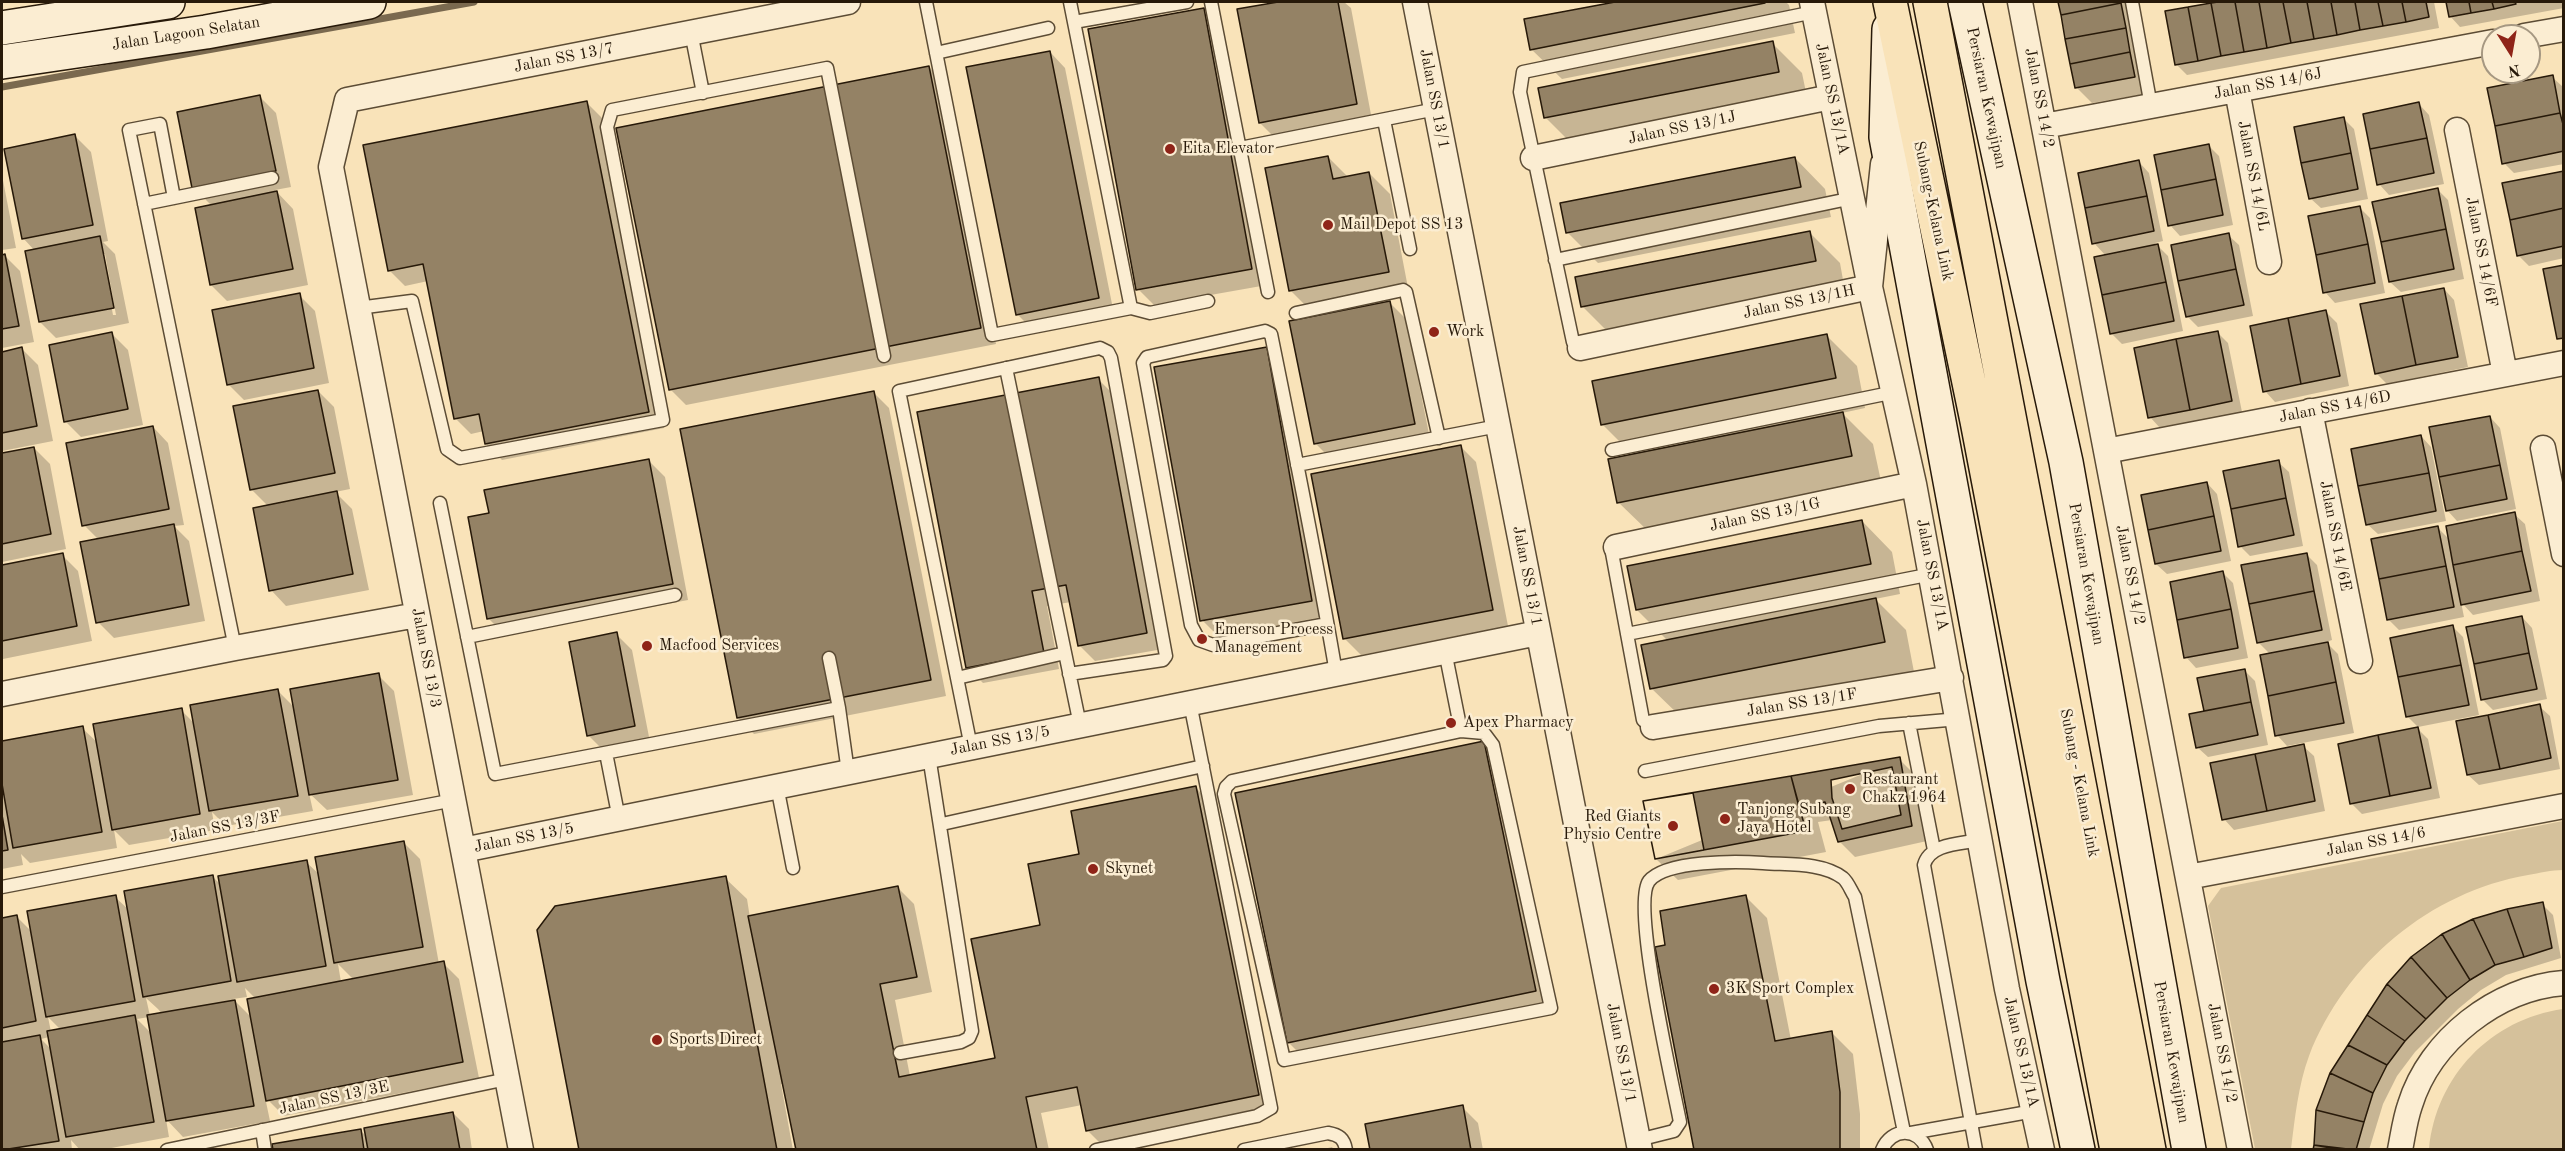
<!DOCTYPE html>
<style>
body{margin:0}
#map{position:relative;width:2565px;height:1151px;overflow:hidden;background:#f9e3b9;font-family:"Old Standard TT",serif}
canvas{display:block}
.frame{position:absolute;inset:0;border:3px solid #271909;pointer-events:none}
.north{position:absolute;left:2481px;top:24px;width:60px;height:60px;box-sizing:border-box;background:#fbedd2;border:2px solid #a69882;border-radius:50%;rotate:169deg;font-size:16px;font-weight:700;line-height:24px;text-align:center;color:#271909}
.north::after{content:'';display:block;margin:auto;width:21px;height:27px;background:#8f2418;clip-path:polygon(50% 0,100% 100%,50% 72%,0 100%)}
</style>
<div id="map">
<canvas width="2565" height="1151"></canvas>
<div class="frame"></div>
<div class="north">N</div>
</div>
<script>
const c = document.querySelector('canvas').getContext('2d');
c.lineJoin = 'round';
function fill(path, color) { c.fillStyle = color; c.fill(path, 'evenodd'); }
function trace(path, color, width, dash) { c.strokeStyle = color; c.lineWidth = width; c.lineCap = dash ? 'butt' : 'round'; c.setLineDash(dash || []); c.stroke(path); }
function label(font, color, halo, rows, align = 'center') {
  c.font = font + ' "Old Standard TT",serif'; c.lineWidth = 5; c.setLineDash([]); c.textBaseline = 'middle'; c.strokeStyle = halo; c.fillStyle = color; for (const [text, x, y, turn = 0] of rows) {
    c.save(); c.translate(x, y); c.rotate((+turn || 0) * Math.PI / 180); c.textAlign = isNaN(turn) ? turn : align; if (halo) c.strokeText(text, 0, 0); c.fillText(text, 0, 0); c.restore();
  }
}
fill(new Path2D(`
 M2563,821V870C2552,870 2539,873 2528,875C2430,892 2345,963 2309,1056C2298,1086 2295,1118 2291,1149H2255L2208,906L2221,888Z
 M2563,1009V1149H2429C2436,1076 2491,1019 2563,1009Z`), '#d5c19b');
fill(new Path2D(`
 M1286,2H1344L1351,8L1372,120L1276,139L1260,123L1239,10Z
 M1622,2H1786L1789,5L1795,33L1562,79L1531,49L1526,21Z
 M2060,2H2133L2150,93L2092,103L2076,87Z
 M2226,2H2434L2439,28L2187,75L2176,64L2167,13Z
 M2447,2H2564V8L2460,27L2450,16Z
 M1204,10L1220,26L1267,285L1154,305L1138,289Z
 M1772,43L1802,73L1808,102L1575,147L1545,117Z
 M1050,52L1065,68L1114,314L1033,330L1017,314Z
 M929,67L944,83L996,344L686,405L670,389Z
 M2552,77L2563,87L2564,92V164L2514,173L2504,163Z
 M260,97L276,113L291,187L275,190L293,209L308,285L227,301L211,285L212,206L193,187Z
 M587,103L603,119L664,428L502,460L486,444L484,431L471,434L455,418L428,281L405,286L389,270Z
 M2419,104L2429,115L2444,184L2389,195L2379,184Z
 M2343,118L2354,129L2368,199L2321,208L2310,198Z
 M75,136L91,152L108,241L103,242L115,254L129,323L56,338L40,322L35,251L23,238ZM102,254H105L116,315H113Z
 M2209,146L2219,156L2233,225L2180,236L2170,225Z
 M1328,157L1348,177L1369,173L1390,194L1409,293L1311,311L1290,290Z
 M1795,158L1825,189L1831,217L1598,263L1568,233Z
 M2139,162L2149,173L2163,241L2155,243L2168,256L2183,331L2122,344L2111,333L2106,256L2094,243Z
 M2564,173V258L2529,266L2518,255Z
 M2,175L16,248L2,250Z
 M2438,190L2448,200L2464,279L2401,292L2390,282Z
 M2359,207L2370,218L2385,293L2335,303L2325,292Z
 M1809,232L1840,263L1845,291L1613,337L1582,306Z
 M2228,235L2239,245L2253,316L2198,327L2187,316Z
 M4,255L20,271L34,342L2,348V256Z
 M2444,289L2454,300L2468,367L2387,384L2376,373Z
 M299,295L315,311L329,383L244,400L228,384Z
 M1390,303L1406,319L1430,439L1331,459L1315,443Z
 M2326,312L2337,323L2349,386L2275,402L2265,391Z
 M2218,333L2228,343L2242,412L2160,428L2150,417Z
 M112,334L128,350L143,425L81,437L65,421Z
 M1827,336L1857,366L1865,408L1842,413L1873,444L1882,486L1649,532L1618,502L1633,455L1602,424Z
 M1266,348L1282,364L1328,616L1218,636L1202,620Z
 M22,349L38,365L53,441L2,451V353Z
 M1098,379L1114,395L1163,649L1095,661L1079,645L1071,602L1047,606L1059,669L983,683L967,667Z
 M318,391L334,407L350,489L335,492L352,509L369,590L286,606L271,590L268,506L251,489Z
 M873,392L889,408L946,696L754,734L738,718Z
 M2490,417L2500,428L2516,509L2457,521L2447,510Z
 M153,427L168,443L184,525L174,526L189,541L205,621L114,638L98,622L99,540L84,525Z
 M2421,436L2431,447L2446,521L2378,534L2367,524Z
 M1460,446L1476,462L1508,626L1361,655L1345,639Z
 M34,448L50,464L66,549L2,562V455Z
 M649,461L665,477L688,600L505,635L489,619L490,515Z
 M2278,462L2289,472L2303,546L2250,556L2240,546Z
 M2207,483L2217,494L2231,561L2167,574L2156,564Z
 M2514,514L2525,524L2540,601L2473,615L2461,602L2464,617L2399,630L2388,619L2437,527L2450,540Z
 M1862,521L1892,552L1900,594L1875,599L1906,630L1914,672L1682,718L1651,688L1668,641L1637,610Z
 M2306,554L2317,565L2332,640L2326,642L2338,654L2354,733L2287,746L2277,735L2270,654L2258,642Z
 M62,555L78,571L92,641L3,659L2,567Z
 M2223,573L2233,583L2248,658L2196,668L2186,657Z
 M2522,617L2532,628L2547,699L2493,710L2483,700Z
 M2453,627L2463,637L2479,715L2418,727L2407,716Z
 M616,634L632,650L650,742L604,751L588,735Z
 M2244,670L2255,681L2268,745L2208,757L2197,747L2206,712L2199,679Z
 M378,675L394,691L413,795L327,810L309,793L313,811L226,826L212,812L215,830L129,845L114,830L117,848L30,863L21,854L23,865L2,869V742L82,728L98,743L181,710L195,724L278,691L295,708Z
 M2539,706L2550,716L2560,769L2479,785L2468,775Z
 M2418,729L2428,739L2440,798L2362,814L2352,804Z
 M1483,743L1499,759L1551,1007L1304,1058L1288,1042Z
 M2303,746L2314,756L2325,811L2234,830L2224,819Z
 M1899,759L1915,775L1927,841L1855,857L1839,841L1832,820L1818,822L1826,852L1678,880L1656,859Z
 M1196,788L1212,804L1274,1111L1103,1146L1087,1130L1082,1105L1041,1113L1049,1150H797L784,1084H781L793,1150H580L725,878L747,899L750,918L898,888L914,904L932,992L895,1000L910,1076L997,1059L1042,926L1081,855Z
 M404,843L420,859L439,964L443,963L459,979L479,1078L284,1116L265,1097L270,1121L183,1137L166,1119L169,1137L101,1150H80L71,1140L72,1150H2V919L17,917L32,932L115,897L129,910L212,876L222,886L306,862L320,875ZM338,964L354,980L341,982ZM245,988L256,999L252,1018L233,999L247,997ZM146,998L158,1009L162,1014L150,1016ZM48,1017L61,1030L51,1032ZM149,1017L152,1034L137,1019ZM49,1037L51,1049L41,1039Z
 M1746,897L1767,918L1791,1040L1832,1033L1853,1054L1860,1114V1150H1695L1667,946Z
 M2542,904L2553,915L2561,958L2506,975L2481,990L2458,1009L2415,1052L2397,1076L2383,1104L2369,1150H2314L2318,1110Z
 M1462,1107L1478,1123L1483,1150H1372Z
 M453,1113L469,1129L472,1150H274L360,1130L368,1138Z
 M1332,1147L1334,1150H1319Z`), '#0003');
trace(new Path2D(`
 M2,87L474,2`), '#7a694f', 7);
const building = new Path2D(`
 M1278,2H1338L1357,104L1259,123L1237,9Z
 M1615,2H1765V3L1530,50L1524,19Z
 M2058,2H2121V3L2061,15Z
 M2218,2H2235L2244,52L2221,56L2211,3Z
 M2235,2H2259L2267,48L2244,52Z
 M2259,2H2283L2291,43L2267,48Z
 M2283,2H2307L2314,39L2291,43Z
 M2307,2H2331L2337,35L2314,39Z
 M2331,2H2355L2360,30L2337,35Z
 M2355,2H2378L2383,26L2360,30Z
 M2378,2H2402L2406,22L2383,26Z
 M2402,2H2426L2429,17L2406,22Z
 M2446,2H2469L2471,13L2449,17Z
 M2469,2H2492L2494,9L2471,13Z
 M2492,2H2515L2516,4L2494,9Z
 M2121,3L2126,28L2065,39L2061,15Z
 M2211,3L2221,56L2198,61L2188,7Z
 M2188,7L2198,61L2175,65L2165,11Z
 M1204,8L1252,269L1136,290L1088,29Z
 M2126,28L2130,52L2070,64L2065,39Z
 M1773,41L1779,72L1544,118L1538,88Z
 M1050,51L1099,298L1016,315L966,67Z
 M2130,52L2135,77L2075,88L2070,64Z
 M929,66L981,328L669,390L616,128Z
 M2553,75L2560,113L2495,126L2487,88Z
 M260,95L276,171L192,188L177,112Z
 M587,101L649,412L485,444L479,414L454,419L423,264L388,271L363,145Z
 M2419,102L2427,138L2370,149L2363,114Z
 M2560,113L2564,128V151L2502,164L2495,126Z
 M2344,117L2351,153L2301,163L2294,127Z
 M75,134L93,225L22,239L4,149Z
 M2427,138L2434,173L2377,185L2370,149Z
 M2209,144L2216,179L2161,190L2154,155Z
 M2351,153L2358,189L2309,199L2301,163Z
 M1328,156L1333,179L1369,172L1389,272L1289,291L1265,168Z
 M1795,157L1801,187L1566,233L1560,203Z
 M2139,160L2147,196L2085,208L2078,173Z
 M2564,171V208L2510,220L2502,183Z
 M2216,179L2223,215L2168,226L2161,190Z
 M2438,188L2446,229L2381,242L2372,202Z
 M277,191L293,269L210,285L195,208Z
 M2147,196L2154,231L2092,244L2085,208Z
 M2360,206L2368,244L2316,255L2308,216Z
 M2564,208V246L2517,256L2510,220Z
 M2446,229L2454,269L2389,282L2381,242Z
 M1810,231L1816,261L1581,307L1575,277Z
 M2229,233L2236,269L2178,281L2171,245Z
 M100,236L114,308L39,322L25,251Z
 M2158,244L2166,282L2102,295L2094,257Z
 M2368,244L2375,283L2323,293L2316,255Z
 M5,254L19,326L2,329V255Z
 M2564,265V338L2557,339L2543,269Z
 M2236,269L2244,305L2186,317L2178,281Z
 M2166,282L2174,321L2110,334L2102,295Z
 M2444,288L2458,357L2416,365L2402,296Z
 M300,293L314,368L227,385L212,310Z
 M2402,296L2416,365L2375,374L2360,304Z
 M1390,301L1415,424L1314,444L1289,321Z
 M2326,310L2340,376L2301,384L2288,318Z
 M2288,318L2301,384L2263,392L2250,326Z
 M2218,331L2232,401L2190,410L2176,339Z
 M112,332L128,409L64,422L49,345Z
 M1827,334L1836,378L1601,425L1592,381Z
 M2176,339L2190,410L2148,418L2134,348Z
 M22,347L37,426L2,433V352Z
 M1267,347L1312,601L1200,621L1154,367Z
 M1099,377L1147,633L1078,646L1066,585L1032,591L1044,653L966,668L917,412Z
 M318,390L335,473L250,490L233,406Z
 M874,391L931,680L737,718L680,429Z
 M1843,412L1852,456L1617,503L1608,459Z
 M2490,416L2500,465L2439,477L2429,427Z
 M153,426L169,509L82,526L66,443Z
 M2421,435L2429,473L2358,486L2351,449Z
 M1461,445L1493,610L1343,639L1311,474Z
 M34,447L51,534L2,544V453Z
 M649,459L673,584L487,619L468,517L489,513L484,490Z
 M2279,460L2286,498L2231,509L2223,471Z
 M2500,465L2507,499L2446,511L2439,477Z
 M2429,473L2436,511L2366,525L2358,486Z
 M2207,482L2214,516L2148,530L2141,495Z
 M337,491L353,574L269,591L253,508Z
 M2286,498L2294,535L2238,547L2231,509Z
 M2515,512L2522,551L2453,565L2446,526Z
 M2214,516L2221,551L2155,564L2148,530Z
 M1862,520L1871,564L1636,610L1627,566Z
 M174,524L189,605L96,623L80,542Z
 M2438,526L2446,566L2379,579L2371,539Z
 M2522,551L2531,591L2461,605L2453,565Z
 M63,553L77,626L2,641V565Z
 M2307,553L2314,591L2249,604L2241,565Z
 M2446,566L2454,607L2387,620L2379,579Z
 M2223,571L2231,609L2177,620L2170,582Z
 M2314,591L2322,630L2257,643L2249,604Z
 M1876,598L1885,642L1650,689L1641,645Z
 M2231,609L2238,648L2184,658L2177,620Z
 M2522,616L2529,653L2474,664L2466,627Z
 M2453,625L2461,665L2398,677L2390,638Z
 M617,632L635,726L587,736L569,642Z
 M2328,642L2336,682L2268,696L2260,655Z
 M2529,653L2537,689L2481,700L2474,664Z
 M2461,665L2469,705L2406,717L2398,677Z
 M2245,669L2251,702L2204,711L2197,678Z
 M379,673L398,780L309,795L290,689Z
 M2336,682L2344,723L2275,736L2268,696Z
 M278,689L298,796L209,811L190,705Z
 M2251,702L2258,735L2196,748L2189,714Z
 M2540,704L2551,758L2500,769L2488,715Z
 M182,708L200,814L112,830L93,724Z
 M2488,715L2500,769L2467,775L2456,721Z
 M83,726L102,832L13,848L2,784V741Z
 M2418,727L2431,788L2390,796L2378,735Z
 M2378,735L2390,796L2350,804L2338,744Z
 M1484,741L1536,991L1287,1043L1235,793Z
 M2304,744L2315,801L2267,811L2255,754Z
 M2255,754L2267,811L2222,820L2210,763Z
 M1900,757L1912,826L1838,842L1825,802L1799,807L1791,776Z
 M1892,767L1901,815L1842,829L1832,798L1831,780Z
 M1791,776L1806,831L1655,859L1643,801Z
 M1196,786L1259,1095L1086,1131L1077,1087L1026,1097L1037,1150H796L748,916L898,886L917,977L880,984L899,1077L995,1058L971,939L1040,925L1028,864L1079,854L1071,811Z
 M1693,793L1704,850L1655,859L1643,801Z
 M2,815L8,850L2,851Z
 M404,841L423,947L334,963L315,857Z
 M307,860L326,966L237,982L218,876Z
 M213,875L231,981L143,997L124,891Z
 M726,876L777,1150H579L537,930L555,906Z
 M116,895L135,1001L46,1017L27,911Z
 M1746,895L1775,1041L1832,1031L1840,1092V1150H1694L1655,947L1665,945L1660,911Z
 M2543,902L2552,948L2524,957L2507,909Z
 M2507,909L2524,957L2495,965L2473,919Z
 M17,915L36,1021L2,1028V918Z
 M2473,919L2495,965L2470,980L2442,934Z
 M2442,934L2470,980L2447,998L2411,957Z
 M2411,957L2447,998L2426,1019L2387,984Z
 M444,961L463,1062L266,1101L247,999Z
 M2387,984L2426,1019L2405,1041L2367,1015Z
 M235,1000L254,1106L166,1121L147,1015Z
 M135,1015L154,1122L66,1137L47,1031Z
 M2367,1015L2405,1041L2387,1065L2348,1045Z
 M40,1035L59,1141L2,1150V1042Z
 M2348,1045L2387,1065L2373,1093L2330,1073Z
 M2330,1073L2373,1093L2364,1122L2316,1110Z
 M1463,1105L1471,1150H1370L1365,1124Z
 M2316,1110L2364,1122L2356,1150L2314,1145Z
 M453,1112L460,1150H368L364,1128Z
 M361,1129L364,1150H273L272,1144Z
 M2314,1145L2342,1150H2313Z`);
fill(building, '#948265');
trace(building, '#271909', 1.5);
const lane = new Path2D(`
 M926,2L992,335L1131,308L1150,313L1208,301
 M1070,2L1131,308
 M1211,2L1268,292
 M2132,2L2151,106
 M1074,22L1187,2
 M691,32L703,93
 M936,53L1048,28
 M1384,120L1410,249
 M1240,148L1436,109
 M174,198L160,124L129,130L235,648
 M144,204L272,178
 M1555,260L1853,198
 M358,308L412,301L447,449L460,458L663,420L607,127L612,110L827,68L884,356
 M1296,313L1403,290L1406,292L1439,438
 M1580,348L1573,342L1520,92L1523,72L1814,12
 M1006,368L1080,725
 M1612,450L1895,392
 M1297,465L1498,426
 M440,503L495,774L839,708L829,658
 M1616,547L1612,553L1643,720L1653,727
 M1327,624L1213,645L1199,640L1191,625L1143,363L1147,357L1265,331L1271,334C1294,447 1317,560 1336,673
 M1627,634L1932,574
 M467,637L675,595
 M1445,651L1461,731
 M957,678L1065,653
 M839,708L848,772
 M1909,723L1934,850
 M1461,731L1484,733L1493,745L1551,1008L1284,1060L1224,794L1226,787L1232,781Z
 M971,747L899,391L1100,348L1108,352L1111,358L1166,656L1163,660L1069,674
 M606,753L619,819
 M1645,771L1879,726L1959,719
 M777,786L793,868
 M942,824L1203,766
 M2,887L454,800
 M900,1053L961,1042L969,1038L972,1031L929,756
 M262,1130L265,1150
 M1911,1133L2034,1111
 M1638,1140L1674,1131L1680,1122C1673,1085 1631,905 1649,881C1666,860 1738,861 1763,863C1788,865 1822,862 1843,878C1848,882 1851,891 1855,897L1904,1132
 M167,1150L507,1079
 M1096,1150L1257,1116L1271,1108L1190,703
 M1244,1150L1328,1133C1339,1135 1344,1138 1346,1150
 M1882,1150C1891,1127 1919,1127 1927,1150
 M1976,1150L1924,865C1930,843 1961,844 1980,840`);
const street = new Path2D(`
 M1415,2L1640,1150
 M1812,2L1870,287L1914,484L2007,989L2042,1150
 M2020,2L2240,1150
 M2524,36L2564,29
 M2237,90L2269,262
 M2044,126L2493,42
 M2457,130L2505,374
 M1533,158L1831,97
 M1580,348L1870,287L1883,164
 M2310,411L2360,661
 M2543,448L2564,554
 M2106,451L2564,363
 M1616,547L1914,484
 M2,694L235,648L417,615
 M1653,727L1951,678
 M463,850L1538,633
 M2188,877L2564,806
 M521,1150L331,167L347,100L848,2
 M2400,1150C2403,1135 2405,1119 2410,1105C2430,1040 2497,988 2564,983`);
const secondary = new Path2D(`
 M1965,2L2066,462L2189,1150
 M2,28L168,2
 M1889,29L1886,137L2043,981L2078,1150
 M2,62L206,32L369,2`);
const primary = new Path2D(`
 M1890,2L1977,421L2117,1150
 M1930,2L2149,1150`);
trace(lane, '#5c4c35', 15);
trace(street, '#5c4c35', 27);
trace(secondary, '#271909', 36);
trace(primary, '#271909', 36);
trace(lane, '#fbedd2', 12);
trace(street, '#fbedd2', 24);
trace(secondary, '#fbedd2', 33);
trace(primary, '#f9e3b9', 33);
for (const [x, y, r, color] of [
 [1170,149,6,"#8f2418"],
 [1328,225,6,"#8f2418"],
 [1434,332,6,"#8f2418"],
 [1202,639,6,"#8f2418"],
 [647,646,6,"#8f2418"],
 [1451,723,6,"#8f2418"],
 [1850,789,6,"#8f2418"],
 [1725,819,6,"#8f2418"],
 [1673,826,6,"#8f2418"],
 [1093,869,6,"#8f2418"],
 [1714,989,6,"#8f2418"],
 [657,1040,6,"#8f2418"]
]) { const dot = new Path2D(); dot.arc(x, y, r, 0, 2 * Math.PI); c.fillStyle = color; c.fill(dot); trace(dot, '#fbedd2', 2); }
label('16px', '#271909', '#fbedd2', [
 ["Jalan Lagoon Selatan",186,34,-9],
 ["Jalan SS 13/7",564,58,-11],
 ["Jalan SS 14/6J",2268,84,-11],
 ["Persiaran Kewajipan",1986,98,78],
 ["Jalan SS 14/2",2039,98,79],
 ["Jalan SS 13/1",1434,99,79],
 ["Jalan SS 13/1A",1832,99,78],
 ["Jalan SS 13/1J",1682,128,-12],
 ["Jalan SS 14/6L",2253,176,79],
 ["Subang-Kelana Link",1933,211,78],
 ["Jalan SS 14/6F",2481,252,79],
 ["Jalan SS 13/1H",1799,302,-12],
 ["Jalan SS 14/6D",2335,407,-11],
 ["Jalan SS 13/1G",1765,515,-12],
 ["Jalan SS 14/6E",2335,536,79],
 ["Persiaran Kewajipan",2086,574,80],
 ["Jalan SS 13/1A",1932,575,79],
 ["Jalan SS 14/2",2130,575,79],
 ["Jalan SS 13/1",1527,576,79],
 ["Jalan SS 13/3",426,658,79],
 ["Jalan SS 13/1F",1802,703,-9],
 ["Jalan SS 13/5",1000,741,-11],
 ["Subang - Kelana Link",2079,783,79],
 ["Jalan SS 13/3F",225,827,-11],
 ["Jalan SS 13/5",524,838,-11],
 ["Jalan SS 14/6",2376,842,-11],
 ["Jalan SS 13/1A",2021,1052,77],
 ["Persiaran Kewajipan",2171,1052,80],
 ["Jalan SS 13/1",1621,1053,79],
 ["Jalan SS 14/2",2222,1053,79],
 ["Jalan SS 13/3E",334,1098,-12]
]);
label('16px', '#271909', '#fbedd2', [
 ["Eita Elevator",1182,149],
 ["Mail Depot SS 13",1340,225],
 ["Work",1446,332],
 ["Emerson Process",1214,630],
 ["Management",1214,648],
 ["Macfood Services",659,646],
 ["Apex Pharmacy",1463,723],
 ["Restaurant",1862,780],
 ["Chakz 1964",1862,798],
 ["Tanjong Subang",1737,810],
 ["Jaya Hotel",1737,828],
 ["Red Giants",1661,817,"right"],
 ["Physio Centre",1661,835,"right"],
 ["Skynet",1105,869],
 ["3K Sport Complex",1726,989],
 ["Sports Direct",669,1040]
], 'left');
</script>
